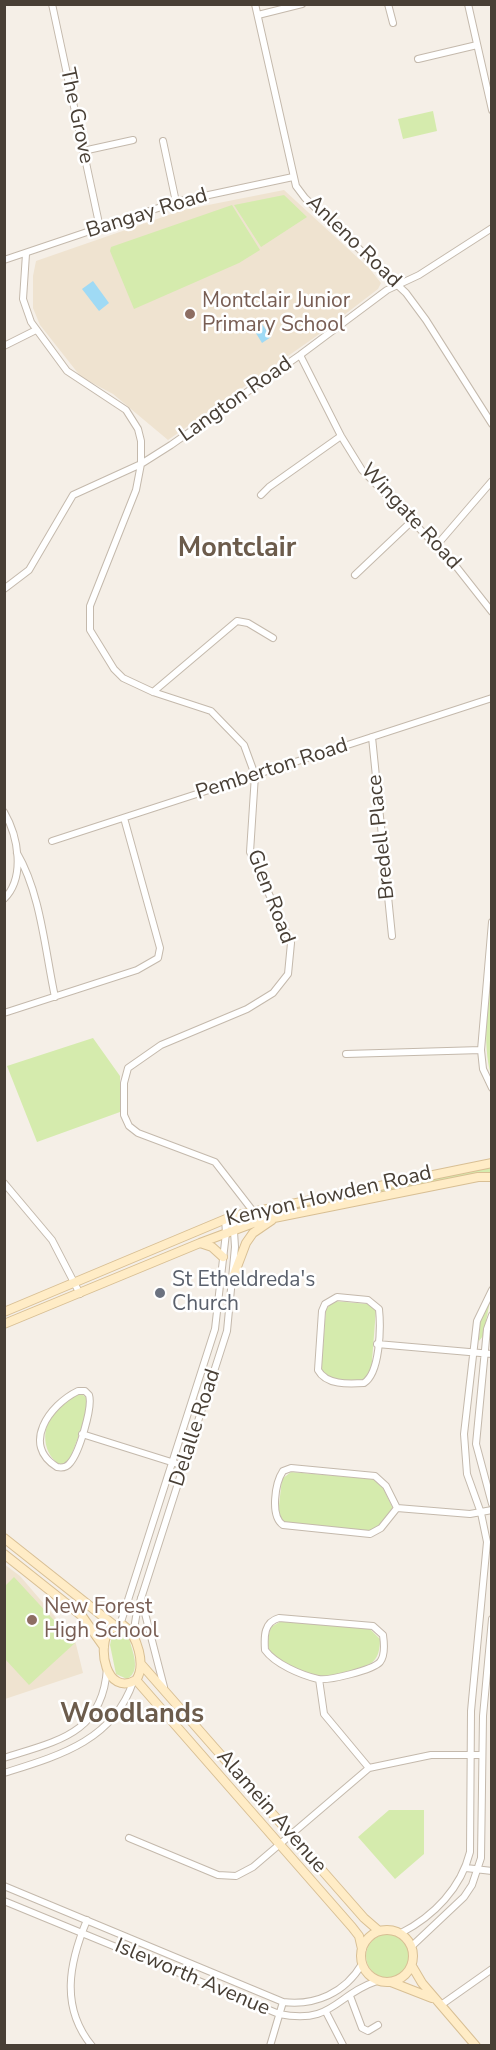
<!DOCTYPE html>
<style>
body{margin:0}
#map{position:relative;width:496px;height:2050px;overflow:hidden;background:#f5efe7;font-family:"Nunito Sans",sans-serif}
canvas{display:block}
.frame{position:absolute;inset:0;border:6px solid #483f35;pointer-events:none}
</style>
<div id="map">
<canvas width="496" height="2050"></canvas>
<div class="frame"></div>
</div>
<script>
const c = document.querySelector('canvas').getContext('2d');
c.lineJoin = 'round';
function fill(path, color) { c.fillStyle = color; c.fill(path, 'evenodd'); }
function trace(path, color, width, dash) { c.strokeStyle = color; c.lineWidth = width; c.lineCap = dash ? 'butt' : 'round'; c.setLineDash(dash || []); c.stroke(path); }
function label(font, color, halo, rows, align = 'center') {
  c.font = font + ' "Nunito Sans",sans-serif'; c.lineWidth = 5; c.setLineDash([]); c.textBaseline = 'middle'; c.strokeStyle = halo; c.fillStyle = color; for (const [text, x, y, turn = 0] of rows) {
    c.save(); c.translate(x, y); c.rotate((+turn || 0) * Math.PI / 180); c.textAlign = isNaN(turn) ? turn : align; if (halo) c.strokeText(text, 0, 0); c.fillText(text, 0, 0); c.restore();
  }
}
fill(new Path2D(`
 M284,190L369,268L381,283L378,289L318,335L168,440L113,394L81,377L40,325L33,308V276L36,261L183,210Z
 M4,1564L20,1576L75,1640L83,1673L5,1699Z`), '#efe3d0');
fill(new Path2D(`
 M433,111L437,131L403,139L398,119Z
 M284,195L307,217L261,247L234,205Z
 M232,205L260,250L239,263L134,309L110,251L111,247Z
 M491,971V1075C482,1042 488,1004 491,971Z
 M93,1038L120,1076V1112L37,1142L7,1066Z
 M491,1167V1173H478L266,1214V1212Z
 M491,1296L483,1336L479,1341L480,1322Z
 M334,1301L368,1304L376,1309L371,1374C362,1386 342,1380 329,1378L321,1370L326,1309Z
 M76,1395H83L88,1399V1410L69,1462L60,1465C39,1451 42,1422 59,1405C63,1401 71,1398 76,1395Z
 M291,1472L373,1479L381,1483L393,1509L379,1527L370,1532L283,1522L278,1514L282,1479Z
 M14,1577L75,1643L29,1685L5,1659V1586Z
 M283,1620L370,1629L380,1639C380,1661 372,1665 353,1670C344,1672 335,1677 326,1677C310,1677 281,1662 270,1652L267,1642L271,1627Z
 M118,1632L129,1638C132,1651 142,1671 127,1679L116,1674L110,1645L112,1636Z
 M389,1810H424V1854L395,1879L358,1837Z
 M366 1956a22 22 0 1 1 44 0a22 22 0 1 1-44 0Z`), '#d5ebad');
fill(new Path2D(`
 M93,281L109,303L99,311L82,289Z
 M262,324L271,337L262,343L254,330Z`), '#9fdaf5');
const street = new Path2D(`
 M52,4L100,228
 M255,4L296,186L305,198L406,293L426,320L492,424
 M388,4L393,23
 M468,4L492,110
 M258,15L302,4
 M418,59L477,45
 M163,141L176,202
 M83,151L133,140
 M26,254L23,299L31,322L67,371L126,410L138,429L141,441V464L136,490L90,606V630L114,669L123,678L153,692L211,711L244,745L255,775L250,852L291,943L288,974L273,993L247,1009L161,1045L128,1068L124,1083V1115L129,1126L138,1133L215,1162L256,1215
 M4,260L176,202L293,177
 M4,346L36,330
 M300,355L341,436L362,470L455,565L492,612
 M261,495L269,487L341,436
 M437,545L492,481
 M355,575L412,521
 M4,589L29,570L73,495L141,464L171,445L300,355L387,290L419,275L492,228
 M153,692L237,621L248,623L273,638
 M372,737L392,936
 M4,812C18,836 26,877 4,899
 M52,841L492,698
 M17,853C41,894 45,951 55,997
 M492,922L481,1050L483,1069L492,1088
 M4,1013L137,970L158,958L160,948L124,818
 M346,1054L481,1050
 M4,1183L52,1240L80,1294
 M337,1297L368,1300L379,1309C381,1328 380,1373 364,1383C348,1384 326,1385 318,1370L322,1311L325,1304Z
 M492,1315L487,1329L476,1444L492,1504
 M377,1344L492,1354
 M78,1391H85L89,1395C93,1407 79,1453 70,1463C67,1467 62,1468 57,1467C21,1445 49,1405 78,1391Z
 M82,1434L184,1466
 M291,1468L375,1476L386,1486L397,1508L381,1528L370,1534L283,1525C270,1516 275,1483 283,1471Z
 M397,1508L470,1514L492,1510
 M141,1598L164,1687
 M279,1618L373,1626L383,1635C384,1642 385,1656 380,1662C373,1670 328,1681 318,1679C301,1675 275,1664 265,1650C264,1636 264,1622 279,1618Z
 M120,1625L215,1329L226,1233L225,1219
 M133,1635L137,1611L227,1331L235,1247L233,1216
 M319,1679L324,1714L369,1768
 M4,1758C57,1741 103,1734 107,1668
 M4,1773C58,1756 113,1741 133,1682
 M129,1838L218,1875L236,1876L253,1867L369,1768L431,1755H482
 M466,1868L492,1871
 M4,1886L283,2002C315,2006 345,1993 362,1964
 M4,1901L279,2014C333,2025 335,1995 377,1981
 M87,1920C69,1963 60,2007 92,2046
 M401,1933C434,1916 461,1888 470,1852L471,1711L487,1542L481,1513L467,1474L464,1434L477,1321L492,1290
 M412,1946L464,1897L472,1885L481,1858L483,1716L492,1619
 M350,1996L362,2028L368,2031L378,2025
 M441,2005L492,1969
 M326,2012L343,2045
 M270,2046L283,2002`);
const secondary = new Path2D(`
 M200,1243L212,1247L223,1257
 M232,1280L246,1243L253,1233L272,1220
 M4,1312L233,1216L492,1163
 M4,1324L200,1243L259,1221L478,1177H492
 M4,1538L115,1626
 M4,1554L82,1616L104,1647
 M123,1625C138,1635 146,1666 136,1680C106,1697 96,1646 110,1629Z
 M141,1664L364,1918L379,1931
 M136,1680L352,1927L359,1936L362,1949
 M361 1956a26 26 0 1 1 52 0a26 26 0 1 1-52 0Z
 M412,1966L422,1983L476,2046
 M391,1982L432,1998`);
trace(street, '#c4b9ac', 8);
trace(secondary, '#d8bf94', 10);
trace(street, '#fff', 6);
trace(secondary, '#ffecc6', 8);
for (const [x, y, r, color] of [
 [190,314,6,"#8d6e63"],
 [160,1293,6,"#6b7280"],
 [32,1620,6,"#8d6e63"]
]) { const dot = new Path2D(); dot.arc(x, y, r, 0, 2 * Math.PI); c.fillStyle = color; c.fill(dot); trace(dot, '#fff', 2); }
label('21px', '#483f35', '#fff', [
 ["The Grove",76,116,78],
 ["Bangay Road",147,214,-17],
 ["Anleno Road",353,242,44],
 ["Langton Road",236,400,-35],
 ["Wingate Road",410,517,47],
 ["Pemberton Road",272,770,-18],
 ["Bredell Place",382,837,-96],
 ["Glen Road",270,897,69],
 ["Kenyon Howden Road",329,1197,-13],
 ["Delalle Road",196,1428,-72],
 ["Alamein Avenue",271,1812,49],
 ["Isleworth Avenue",192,1978,23]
]);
label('21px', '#785e54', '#fff', [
 ["Montclair Junior",202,302],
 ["Primary School",202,326],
 ["New Forest",44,1608],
 ["High School",44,1632]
], 'left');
label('21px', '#5b616d', '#fff', [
 ["St Etheldreda's",172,1281],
 ["Church",172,1305]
], 'left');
label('bold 27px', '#6c5c4c', '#fff', [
 ["Montclair",237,549],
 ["Woodlands",132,1715]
]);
</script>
